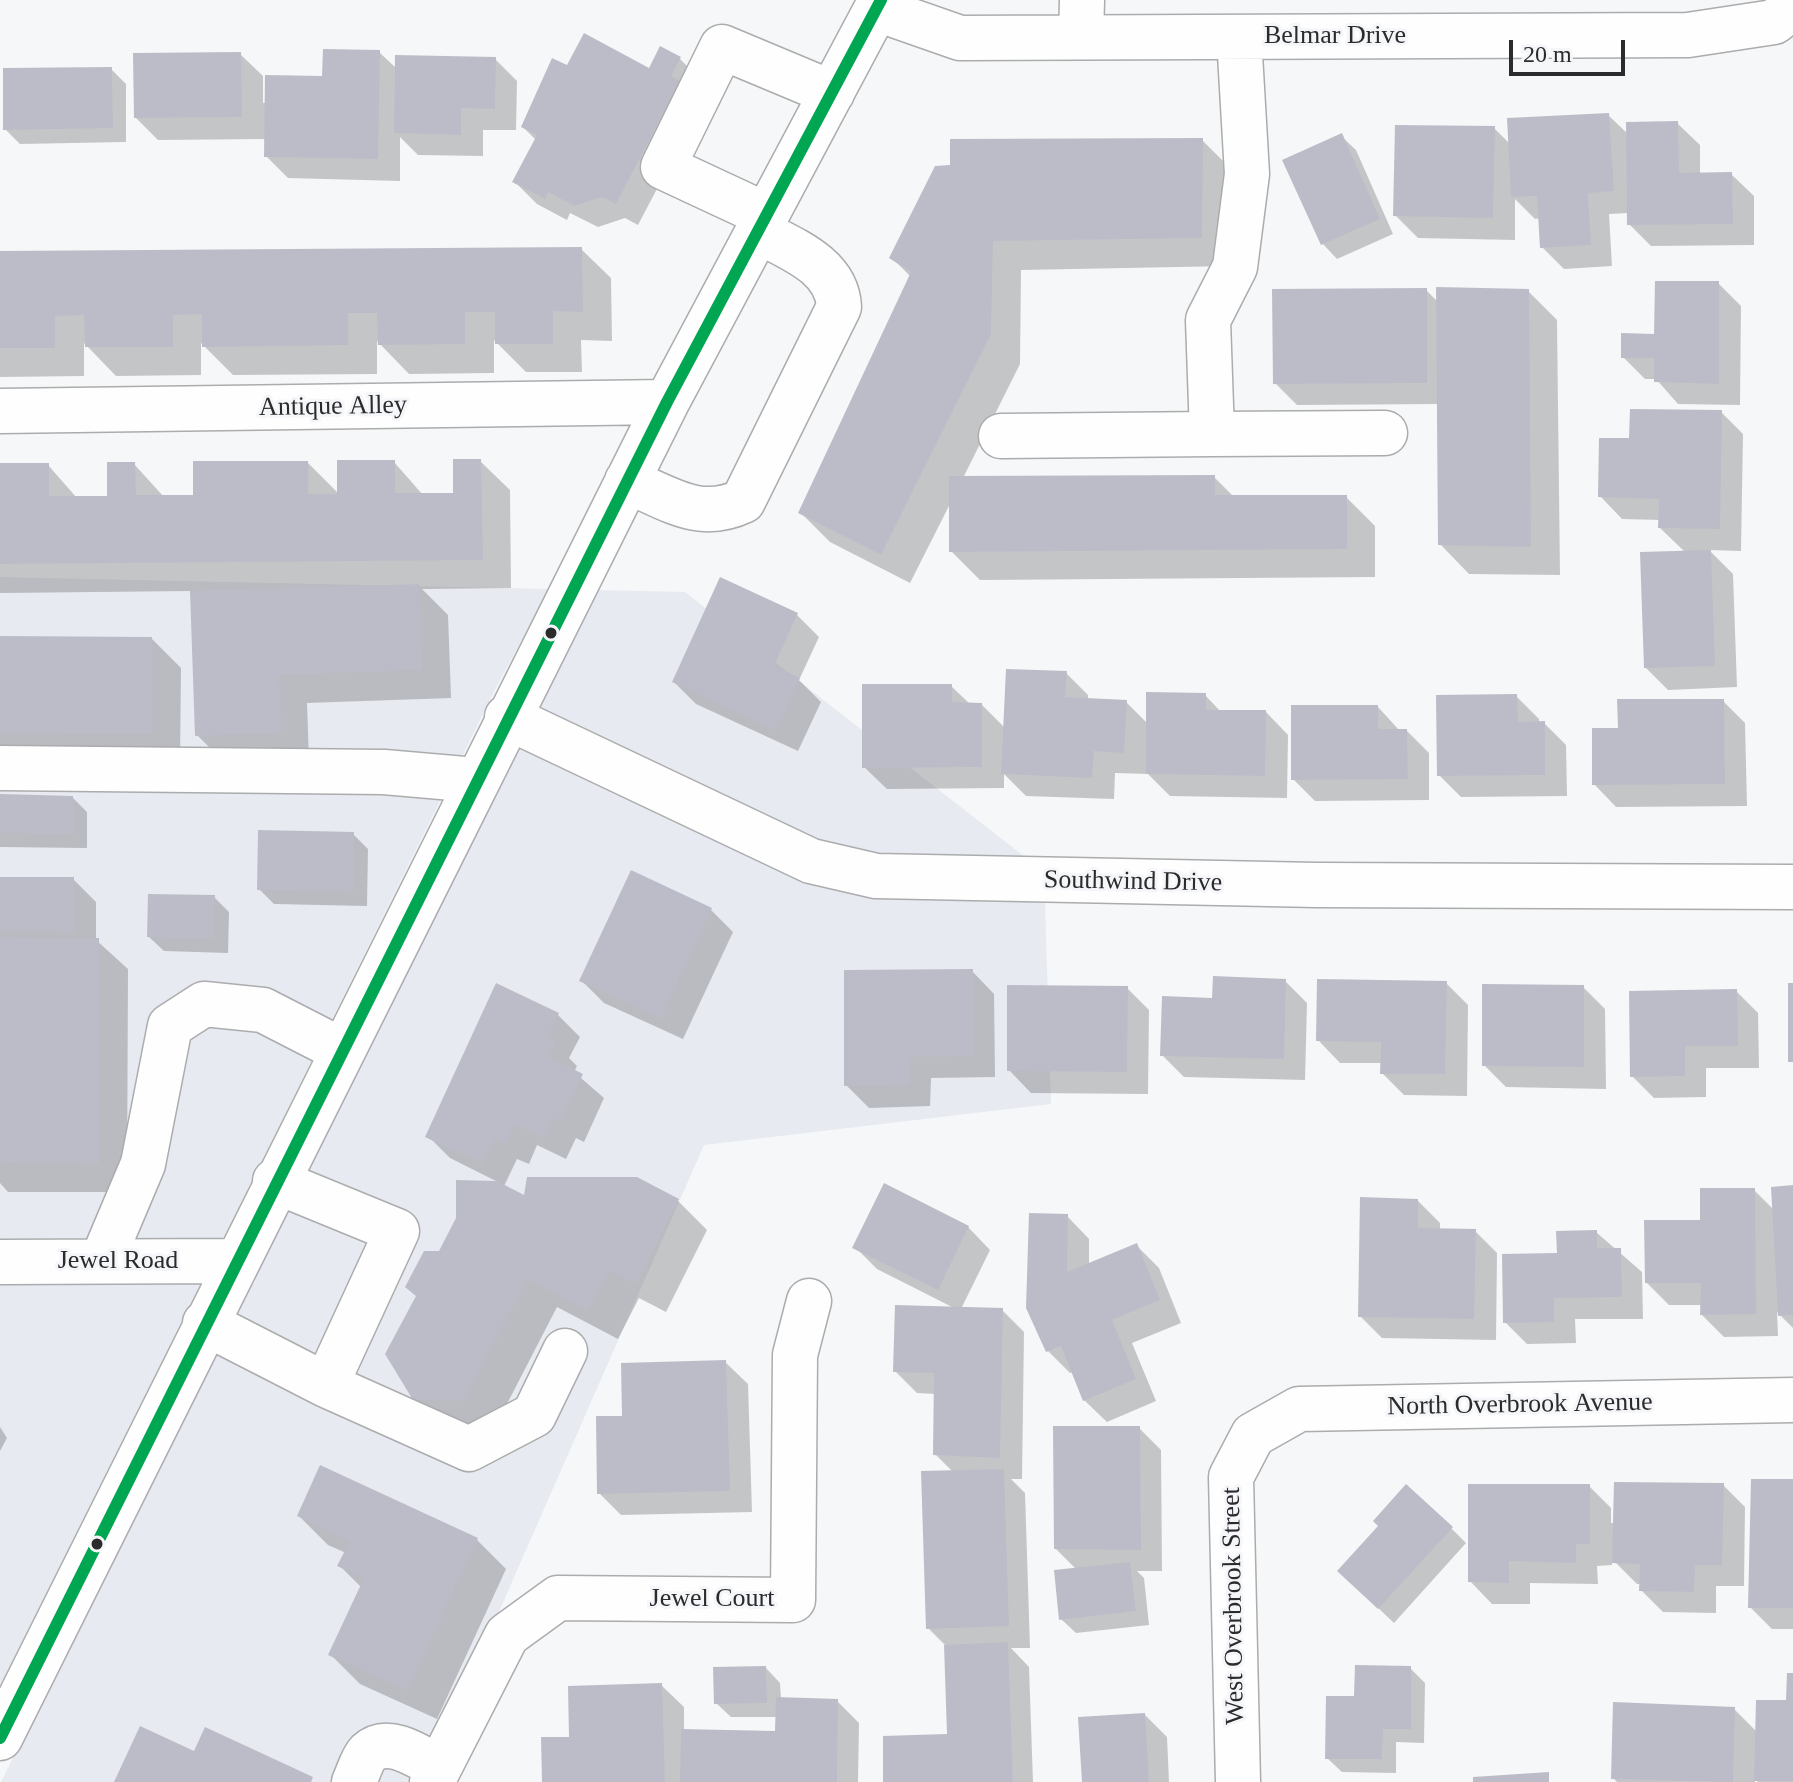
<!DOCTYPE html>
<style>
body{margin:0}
#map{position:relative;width:1793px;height:1782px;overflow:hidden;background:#f6f7f8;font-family:"Times New Roman",serif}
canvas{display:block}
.scale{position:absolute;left:1509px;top:40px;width:116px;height:36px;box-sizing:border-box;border:4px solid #2b2b2c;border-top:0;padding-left:10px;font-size:24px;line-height:28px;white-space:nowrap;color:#2b2b2c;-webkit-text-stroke:6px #f5f6f9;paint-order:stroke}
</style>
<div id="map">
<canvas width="1793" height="1782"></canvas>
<div class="scale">20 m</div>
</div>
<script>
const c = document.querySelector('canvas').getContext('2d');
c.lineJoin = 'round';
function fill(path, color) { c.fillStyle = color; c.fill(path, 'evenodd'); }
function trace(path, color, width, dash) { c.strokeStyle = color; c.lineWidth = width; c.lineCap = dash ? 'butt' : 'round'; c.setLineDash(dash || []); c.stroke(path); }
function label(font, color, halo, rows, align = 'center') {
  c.font = font + ' "Times New Roman",serif'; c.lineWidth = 6; c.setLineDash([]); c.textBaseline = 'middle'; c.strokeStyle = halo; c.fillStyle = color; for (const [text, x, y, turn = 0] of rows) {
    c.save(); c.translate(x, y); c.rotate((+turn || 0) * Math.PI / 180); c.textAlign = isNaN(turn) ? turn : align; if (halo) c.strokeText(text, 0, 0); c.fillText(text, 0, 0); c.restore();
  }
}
fill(new Path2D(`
 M0,577L549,589L496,688L224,1238L0,1239Z
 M595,590L685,592L1025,857L878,854L817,839L536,706Z
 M516,746L807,883L876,899L1045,902L1051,1104L704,1145L497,1616L409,1782H1L247,1283H255L256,1266Z
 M0,1284H202L0,1691Z`), '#e8eaf1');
fill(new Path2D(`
 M661,49L680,59L702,81L701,105L638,225L625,218L598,227L570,213L567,220L537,204L515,182L536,140L523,127L568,68L650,70Z
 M379,52L397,69L495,59L517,81L516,130H483V156L418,155L400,137V181L288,178L266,156V139L158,140L136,118L240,54L263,76V103H267Z
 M111,69L126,84V142L20,144L5,129Z
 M1608,115L1628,134L1677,123L1700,145V174H1731L1754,196V245L1651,246L1629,224V213L1609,214L1612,266L1564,269L1542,247L1540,218L1535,219L1515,199V240L1418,238L1395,215L1494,128L1510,144Z
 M1341,136L1356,150L1393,234L1337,259L1323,244Z
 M1202,140L1231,169L1230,266L1021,270L1020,364L963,478L1214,477L1234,497H1346L1375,526V577L980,580L951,551V502L910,583L830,542L801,513L911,277L891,257Z
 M581,249L611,278L612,341L581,340L582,372H526L494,340V373L409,374L377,341V374L233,375L201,343V375L116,376L84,343V376L0,377V253Z
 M1718,283L1741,306L1740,405L1678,404L1656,379H1645L1623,357L1656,336Z
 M1426,290L1438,302L1528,291L1557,320L1560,575L1469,574L1440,544L1439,404L1297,405L1275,383Z
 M1721,412L1743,434L1741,551L1709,550L1733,574L1737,687L1668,690L1646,668L1686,553L1660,528L1661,520L1622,519L1600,496L1631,440Z
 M480,461L510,490L511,588L422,589L448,615L451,698L307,703L309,761L226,764L197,735L192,591L0,593V465H48L77,498H109L134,464L164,497H195L308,463L339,494L394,462L423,495H455Z
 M721,580L797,615L819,637L799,680L821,702L798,751L696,704L674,682Z
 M0,638L152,639L181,668L180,762H0Z
 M1066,673L1088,695V700L1126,702L1148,724L1205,695L1221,712H1266L1288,735L1287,798L1170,796L1148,774L1115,773L1114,799L1026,796L1004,774V788L887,789L864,767L951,686L970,704L982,705L1005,728Z
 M1516,696L1539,719V723H1544L1566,745L1567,796L1461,797L1439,775Z
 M1723,701L1745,723L1747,806L1616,807L1594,784L1620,729Z
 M1378,707L1400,731H1407L1429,753V800L1315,801L1293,779Z
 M0,796L73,798L87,812V848L0,847Z
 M353,834L368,849L367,906L274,904L259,889Z
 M0,879H73L96,902V940L128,969L127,1192H8L0,1183Z
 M214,897L229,912L228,953L164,951L149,937Z
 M711,910L733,932L683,1039L604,1003L582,981Z
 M972,971L994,994L995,1077L931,1078L930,1106L869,1108L846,1085Z
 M1285,981L1307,1003L1305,1080L1184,1077L1162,1055L1214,1000Z
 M1446,983L1468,1005L1467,1096L1404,1095L1382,1073V1063H1340L1318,1040Z
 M1583,987L1605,1009L1606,1089L1506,1087L1484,1065Z
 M1127,988L1149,1010L1148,1094L1031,1093L1009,1070Z
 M1736,991L1758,1013L1759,1068H1706V1097L1654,1098L1632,1076Z
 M558,1015L580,1037L569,1058L577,1066L574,1072L604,1098L584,1142L576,1138L566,1159L537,1145L529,1164L517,1159L504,1186L525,1198L678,1201L707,1230L666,1312L639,1298L618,1339L557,1307L494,1429H444L414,1399L441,1253L458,1218V1182L500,1183L450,1158L428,1136Z
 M1793,1187V1328L1777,1312L1778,1336L1724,1337L1702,1315V1305H1669L1647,1283L1702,1222L1754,1190L1774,1210Z
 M1418,1201L1440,1223V1231H1475L1497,1253L1496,1340L1382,1338L1360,1316Z
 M1067,1216L1089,1239V1266L1137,1246L1159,1268L1181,1323L1132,1343L1156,1401L1107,1422L1084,1400L1073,1372L1070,1373L1048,1351Z
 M968,1227L990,1250L961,1309L1002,1310L1024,1332L1022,1479H1011L1025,1493L1030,1648H1011L1029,1667L1033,1782H885L949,1736L946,1646L928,1628L953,1472L935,1454L936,1394L917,1393L895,1371L956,1309L877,1269L855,1247Z
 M1596,1232L1642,1272L1643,1319H1575L1576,1343L1527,1344L1505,1322L1559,1255Z
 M725,1362L748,1384L752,1512L621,1515L599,1493L624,1418Z
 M0,1427L7,1438L0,1451Z
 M1139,1428L1161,1450L1162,1571H1137L1144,1578L1149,1625L1076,1633L1061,1619L1077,1570L1056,1549Z
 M1793,1481V1629H1772L1750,1607Z
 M1723,1485L1745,1507L1744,1586H1716V1613L1663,1612L1641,1590V1584H1637L1612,1559V1565L1597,1566L1598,1584L1530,1583V1604H1492L1470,1581L1589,1486L1611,1508V1523H1615Z
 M299,1516L477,1540L506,1569L437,1719L360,1684L330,1654L362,1588L340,1566L346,1553L328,1545Z
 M1451,1528L1466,1543L1394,1623L1354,1585Z
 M766,1668L780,1683L781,1699L837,1701L859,1723L858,1782H544L571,1739L661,1685L684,1707V1731L777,1733V1717H731L716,1703Z
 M1410,1668L1425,1683L1424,1743L1396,1742V1773L1342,1772L1327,1758L1356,1698Z
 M1793,1675V1782H1758L1755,1779V1782H1617L1613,1778L1734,1709L1757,1732L1788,1702Z
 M1145,1715L1167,1737L1169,1782H1084Z`), '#0003');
fill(new Path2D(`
 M584,33L649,68L660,46L681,57L671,76L680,81L616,204L602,197L574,206L548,192L545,199L512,182L537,135L521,127L552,58L567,65Z
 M323,49L380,50L378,159L264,157L265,75L322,76Z
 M241,52L242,117L134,118L133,53Z
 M395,55L496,57L495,109L461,108V135L394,133Z
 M112,67L113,128L3,130V68Z
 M1609,113L1614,191L1588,193L1591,245L1540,248L1537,196L1511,197L1507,118Z
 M1678,121L1679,173L1732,172L1733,224L1627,225L1626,122Z
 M1395,125L1495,126L1493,218L1393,216Z
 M1342,133L1380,219L1321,245L1282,160Z
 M1203,138L1202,238L993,241L991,334L881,555L798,513L911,272L889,258L935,166L950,165V139Z
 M582,247L583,312L553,311V344H495V312H465V344L378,345L377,313H348V345L202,347V314L173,315V347H85L84,315L55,316V348H0V251Z
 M1655,281H1719V384L1654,382V358H1621V333L1654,334Z
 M1436,287L1529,289L1531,547L1438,545Z
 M1427,288V383L1273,384L1272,289Z
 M1630,409L1722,410L1720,529L1658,528L1659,499L1598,497L1599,438H1629Z
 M453,459H481L483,560L0,564V463H49V496H107V462H135L136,495H193V461H308V494H337V460H395V493H453Z
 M1215,475V495H1347V549L949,552V476Z
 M1711,550L1715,666L1644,668L1640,552Z
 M720,577L798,613L774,666L800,678L776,731L672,682Z
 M419,584L422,670L279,675L281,733L195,736L190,591Z
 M0,636L152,637V734L0,733Z
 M1006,669L1067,671L1065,697L1127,700L1124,753L1094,751L1092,778L1001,774Z
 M862,684H952V702L982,703V767L862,768Z
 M1146,692L1206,693V710H1266L1265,776L1146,774Z
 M1517,694L1518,722L1545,721V775L1437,776L1436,695Z
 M1617,699H1724L1725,784L1592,785V728H1618Z
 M1291,705H1378V729H1407L1408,779L1291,780Z
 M0,794L73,796V834L0,833Z
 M258,830L354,832L353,892L257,890Z
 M631,870L712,908L661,1019L579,981Z
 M0,877H74V932L0,931Z
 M148,894L215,895L214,939L147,937Z
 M0,937L99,938V1164L0,1163Z
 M973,969V1056L909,1057V1085L844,1086V970Z
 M1213,976L1286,979L1284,1059L1160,1056L1162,996L1212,998Z
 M1317,979L1447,981L1445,1074H1380L1381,1042L1316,1041Z
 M496,983L559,1013L547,1038L556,1042L549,1057L583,1074L561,1121L554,1118L544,1138L515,1124L506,1144L495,1138L482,1164L425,1137Z
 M1788,983H1793V1062H1788Z
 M1482,984L1584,985V1067L1482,1066Z
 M1007,985L1128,986L1127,1072L1007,1071Z
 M1737,989L1738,1046H1685V1076L1630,1077L1629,991Z
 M527,1177H637L679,1199L636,1284L610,1270L588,1311L527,1279L464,1401L413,1400L385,1354L416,1296L405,1287L424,1251H439L456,1218V1180L497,1181L524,1195Z
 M884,1183L969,1226L938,1290L852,1248Z
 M1793,1185V1315L1778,1316L1771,1187Z
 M1700,1188H1755L1756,1314L1700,1315L1701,1283H1645L1644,1220H1700Z
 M1360,1197L1418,1199V1228L1476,1229L1474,1319L1358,1317Z
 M1029,1213L1068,1214L1067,1272L1137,1243L1160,1300L1112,1320L1136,1379L1083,1401L1061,1346L1046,1352L1026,1308Z
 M1597,1230V1248H1621L1622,1297L1554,1298V1322L1503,1323L1502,1254L1557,1253L1556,1231Z
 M895,1305L1003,1308L1000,1458L933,1455L934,1373L893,1372Z
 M726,1360L730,1491L597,1494L596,1416H622L621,1363Z
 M1053,1426H1140L1141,1550L1054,1549Z
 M320,1465L478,1538L407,1691L328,1655L364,1578L337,1566L350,1541L297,1516Z
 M1004,1469L1009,1626L926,1629L921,1471Z
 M1751,1479H1793V1608H1748Z
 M1614,1482L1724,1483L1722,1565H1695L1694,1592L1639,1591L1640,1564L1612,1563Z
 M1406,1484L1453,1527L1378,1609L1337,1571L1378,1526L1373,1521Z
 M1468,1484H1590V1544H1576V1563L1509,1561V1583L1468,1582Z
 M1130,1562L1136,1611L1059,1620L1054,1570Z
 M1008,1642L1013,1782H883V1736L947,1734L944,1645Z
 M1355,1665L1411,1666V1729H1383L1382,1759H1325L1326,1696H1354Z
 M766,1666L767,1703L714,1704L713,1667Z
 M1787,1673H1793V1781H1754L1756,1700H1786Z
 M662,1683L665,1782H542L541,1737H569L568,1686Z
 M776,1697L838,1699L837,1782H680L681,1729L775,1731Z
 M1613,1702L1735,1707L1733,1782L1611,1779Z
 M1145,1713L1149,1782H1082L1078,1717Z
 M140,1726L194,1751L205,1727L313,1777L311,1782H114Z
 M1549,1772V1782H1473V1777Z`), '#bbbcc7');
const minor = new Path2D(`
 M877,9L960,38L1688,35L1774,22L1793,7
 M1081,37L1082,0
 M766,215L663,167L722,47L832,93
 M0,411L667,402
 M1212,434L1385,433
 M1001,436L1212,434L1208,320L1235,267L1247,174L1239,37
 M627,481C669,498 699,522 743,501L839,307C837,265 791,249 758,231
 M507,717L811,861L876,876L1317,885L1793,887
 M0,768L384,772L476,780
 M102,1261L143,1164L170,1026L204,1004L263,1010L341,1050
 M0,1262L235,1261
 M205,1323L326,1385L397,1231L275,1181
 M326,1385L469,1449L534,1415L565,1351
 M0,1738L667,402L881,0
 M354,1782C358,1774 362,1759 368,1753C389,1734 421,1758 439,1768
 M432,1782L507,1635L558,1598L793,1600L795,1355L809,1301
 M1238,1782L1231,1477L1253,1435L1299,1409L1793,1400`);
trace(minor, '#abacad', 47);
trace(minor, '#fefefe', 44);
trace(new Path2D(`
 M0,1738L667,402L881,0`), '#00a651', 12);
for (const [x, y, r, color] of [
 [551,633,7,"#2b2b2c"],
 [97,1544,7,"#2b2b2c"]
]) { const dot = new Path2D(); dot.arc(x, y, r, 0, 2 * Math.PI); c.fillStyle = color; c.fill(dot); trace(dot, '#f5f6f9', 3); }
label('26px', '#2b2b2c', '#f5f6f9', [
 ["Belmar Drive",1335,36],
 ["Antique Alley",333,407,-1],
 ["Southwind Drive",1133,882,1],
 ["Jewel Road",118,1261],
 ["North Overbrook Avenue",1520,1405,-1],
 ["Jewel Court",712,1599],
 ["West Overbrook Street",1234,1606,-91]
]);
</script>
